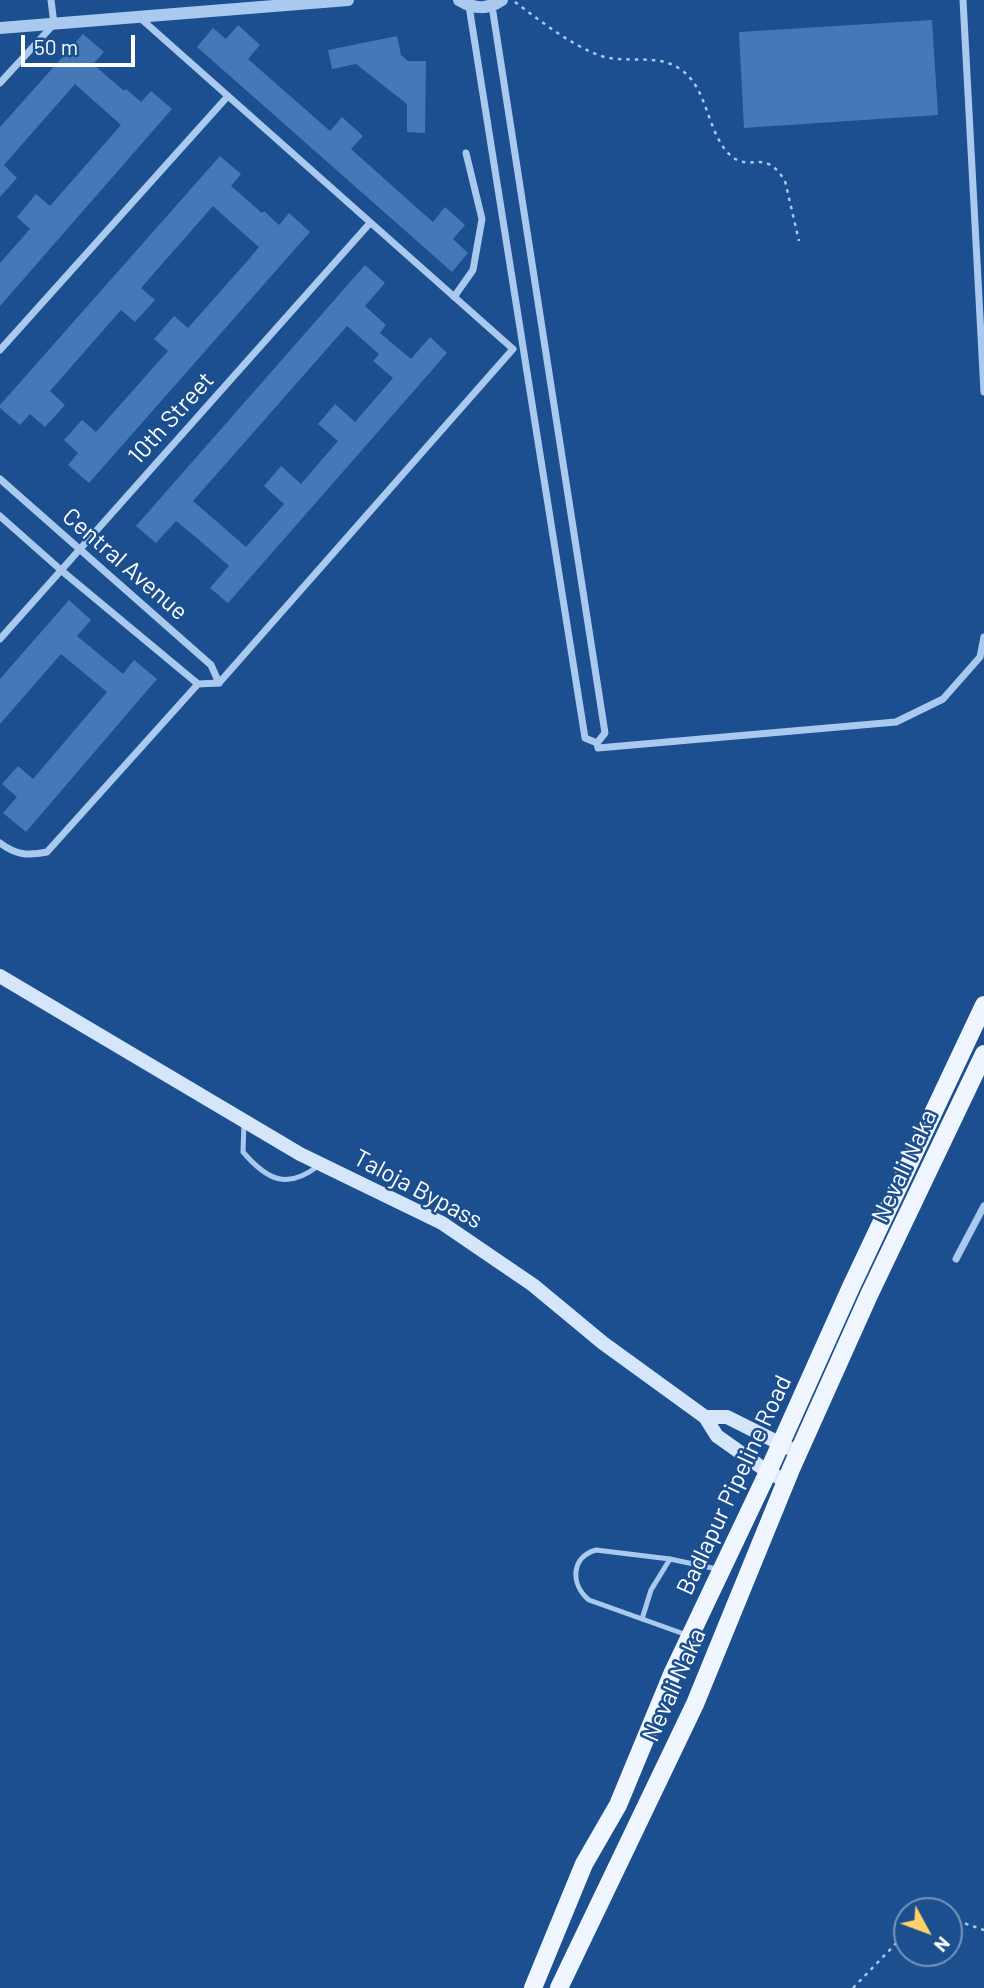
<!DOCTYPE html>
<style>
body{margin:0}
#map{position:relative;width:984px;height:1988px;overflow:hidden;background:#1b4f8f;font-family:Barlow,sans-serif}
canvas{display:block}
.north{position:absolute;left:893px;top:1897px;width:70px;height:70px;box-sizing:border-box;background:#1b4f8f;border:2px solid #7695bc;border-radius:50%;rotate:131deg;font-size:19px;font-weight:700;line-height:28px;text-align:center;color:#fff}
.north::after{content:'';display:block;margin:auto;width:24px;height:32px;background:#ffd166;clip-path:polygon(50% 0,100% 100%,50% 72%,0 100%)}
.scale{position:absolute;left:21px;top:35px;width:114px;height:32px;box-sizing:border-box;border:4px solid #fff;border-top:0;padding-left:9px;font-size:21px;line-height:24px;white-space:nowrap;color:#fff;-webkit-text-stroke:5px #1b4f8f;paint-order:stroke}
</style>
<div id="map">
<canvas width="984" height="1988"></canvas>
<div class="north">N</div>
<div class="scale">50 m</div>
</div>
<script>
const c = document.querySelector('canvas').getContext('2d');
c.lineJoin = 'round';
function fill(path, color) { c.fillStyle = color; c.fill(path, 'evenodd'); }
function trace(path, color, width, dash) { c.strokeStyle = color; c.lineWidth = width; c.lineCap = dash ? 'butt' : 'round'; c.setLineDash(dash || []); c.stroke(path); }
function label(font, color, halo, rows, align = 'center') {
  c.font = font + ' Barlow,sans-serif'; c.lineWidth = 5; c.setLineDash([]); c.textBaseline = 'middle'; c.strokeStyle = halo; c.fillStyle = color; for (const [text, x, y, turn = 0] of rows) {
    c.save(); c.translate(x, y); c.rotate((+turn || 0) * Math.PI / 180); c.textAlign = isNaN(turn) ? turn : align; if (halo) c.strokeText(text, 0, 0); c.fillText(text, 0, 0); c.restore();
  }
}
fill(new Path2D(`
 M932,20L938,115L744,128L739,32Z
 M238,25L260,45L248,59L330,131L342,117L363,136L351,149L417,208L433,222L445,207L465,225L453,239L468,253L452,272L197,47L213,28L226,39Z
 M83,34L104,52L93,64L124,91L126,89L141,102L151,91L172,109L0,306V263L30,229L17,217L36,194L50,206L121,125L75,84L4,165L17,178L0,197V127Z
 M397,36L401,55L408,61H426L425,133L407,132V104L356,64L332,69L328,50Z
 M220,156L241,174L231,186L262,213L264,211L279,225L289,213L310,232L89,483L68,465L78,453L64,440L82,420L96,432L168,351L154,339L174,316L188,328L249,259L259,247L244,234L213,206L141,288L155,300L135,322L121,310L50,391L65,405L45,427L30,414L20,425L0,408V405Z
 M365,265L385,283L365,306L386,325L380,333L411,359L430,337L447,353L228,603L210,588L229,566L198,539L176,521L156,543L136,526ZM347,326L379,354L373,361L393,378L355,422L335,404L318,424L338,441L301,484L281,466L264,486L284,504L246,547L193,501Z
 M69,600L91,620L77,636L123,674L134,660L157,679L26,832L3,813L17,797L2,784L18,766L33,779L107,692L61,654L0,724V679Z`), '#4478b7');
trace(new Path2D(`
 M515,2C542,22 569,44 601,56C627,64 657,53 680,69C709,88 706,133 731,156C752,173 764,147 785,181L799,241
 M949,1918L984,1930
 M853,1988L907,1932`), '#a9c9ee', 2.5, [3.5, 5]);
trace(new Path2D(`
 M244,1122L243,1152C267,1180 287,1190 318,1166
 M642,1619L651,1590L670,1559
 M687,1635L589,1600C570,1584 571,1557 596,1550L670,1559L717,1569`), '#a9c9ee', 5);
trace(new Path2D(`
 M963,0L984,392
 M469,6L585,738L597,743L605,733L492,6
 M139,17L513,349L219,683
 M0,83L54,24L51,0
 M454,297L473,270L482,219L466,153
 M0,350L228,96
 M0,479L211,665L219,683
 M0,516L62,571L198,684
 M0,639L370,223
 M198,684L219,683
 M597,743L598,748L896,722L943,699L980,657L984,637
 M0,843C16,855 28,856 47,852L198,684
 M956,1259L984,1206`), '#a9c9ee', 7);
trace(new Path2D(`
 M459,0C474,9 487,10 502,0
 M0,28L348,0`), '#a9c9ee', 12);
trace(new Path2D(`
 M0,976L300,1154L442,1223L533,1285L603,1343L705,1417L717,1436L768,1472L786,1481
 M705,1417H727L799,1453`), '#d6e6fa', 14);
trace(new Path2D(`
 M533,1988L584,1864L618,1805L673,1672L768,1472L851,1287L984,1005
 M559,1988L695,1704L791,1469L869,1295L984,1054`), '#f0f6ff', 18);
label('24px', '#fff', '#1b4f8f', [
 ["10th Street",171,418,-48],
 ["Central Avenue",125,564,41],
 ["Nevali Naka",904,1166,-65],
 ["Taloja Bypass",418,1189,28],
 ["Badlapur Pipeline Road",734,1485,-65],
 ["Nevali Naka",674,1685,-66]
]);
</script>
